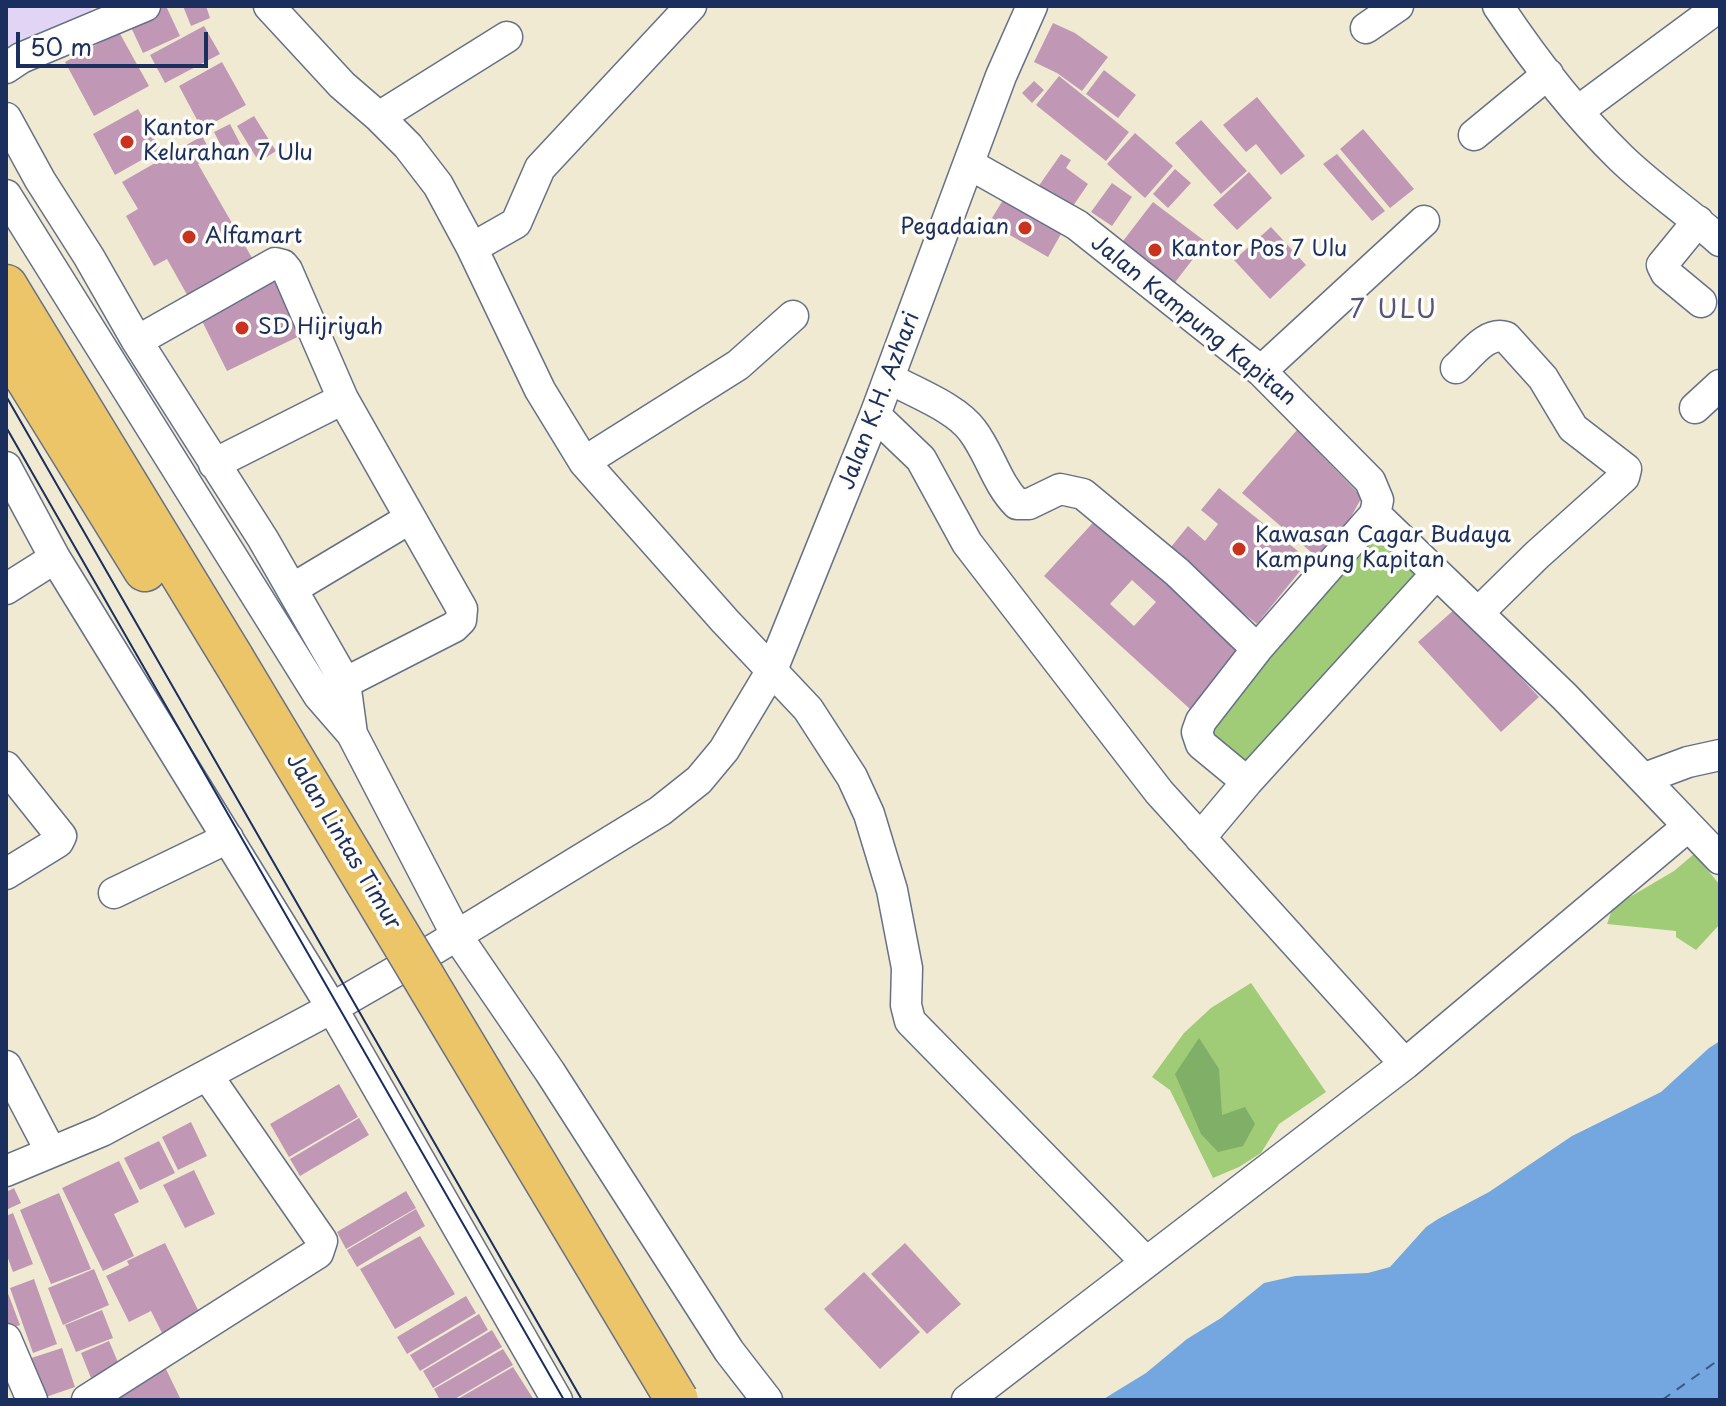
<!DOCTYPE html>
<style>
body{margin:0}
#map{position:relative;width:1726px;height:1406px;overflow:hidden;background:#f0ead2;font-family:"Playpen Sans",sans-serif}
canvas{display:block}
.frame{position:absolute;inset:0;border:8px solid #1b2f5e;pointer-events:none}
.scale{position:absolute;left:16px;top:32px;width:192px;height:36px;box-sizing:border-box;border:4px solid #1b2f5e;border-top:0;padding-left:10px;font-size:24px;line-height:28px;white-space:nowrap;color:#1b2f5e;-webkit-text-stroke:6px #fdfcf7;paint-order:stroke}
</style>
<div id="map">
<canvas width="1726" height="1406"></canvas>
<div class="frame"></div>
<div class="scale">50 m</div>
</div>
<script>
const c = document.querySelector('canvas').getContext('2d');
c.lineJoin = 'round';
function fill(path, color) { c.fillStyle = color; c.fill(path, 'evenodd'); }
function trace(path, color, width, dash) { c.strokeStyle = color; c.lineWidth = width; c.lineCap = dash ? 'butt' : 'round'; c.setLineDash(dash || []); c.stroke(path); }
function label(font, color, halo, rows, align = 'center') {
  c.font = font + ' "Playpen Sans",sans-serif'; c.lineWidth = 7; c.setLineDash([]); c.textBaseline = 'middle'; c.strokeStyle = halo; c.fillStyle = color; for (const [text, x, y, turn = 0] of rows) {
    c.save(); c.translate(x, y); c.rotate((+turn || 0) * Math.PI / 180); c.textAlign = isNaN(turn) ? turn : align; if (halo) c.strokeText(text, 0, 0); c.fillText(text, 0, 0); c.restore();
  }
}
fill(new Path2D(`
 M6,6H90L93,12L6,49Z`), '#e1d4f4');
fill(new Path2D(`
 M1369,533L1418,572L1247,765L1207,730Z
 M1694,854L1720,885V924L1696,950L1676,937V931L1607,924L1612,910L1618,904L1674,871Z
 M1251,983L1326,1092L1279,1124L1261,1153L1239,1167L1213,1178L1170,1090L1152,1077L1184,1033L1211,1008Z`), '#a0cb77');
fill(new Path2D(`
 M1199,1038L1219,1069L1222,1115L1245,1107L1255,1124L1243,1146L1218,1152L1201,1134L1175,1074Z`), '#80af68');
fill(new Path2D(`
 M1720,1041V1400H1102L1146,1373L1187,1339L1221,1318L1264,1283L1295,1276L1368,1273L1390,1267L1426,1227L1438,1219L1489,1192L1572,1136L1661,1092L1709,1048Z`), '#74a6df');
trace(new Path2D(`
 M1662,1400L1720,1359`), '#3a598b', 2, [10, 8]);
fill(new Path2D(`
 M166,6L180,36L143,53L129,23Z
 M183,6H206L210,18L191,26Z
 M1053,23L1075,33L1108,57L1082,91L1057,73L1034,62Z
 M204,26L220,54L165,83L150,55Z
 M119,32L149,86L94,116L65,62Z
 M222,62L246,105L202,129L179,86Z
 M1104,70L1136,95L1118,118L1086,94Z
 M1059,76L1129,132L1106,161L1036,105Z
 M1034,81L1044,90L1032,103L1022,93Z
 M1257,97L1305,156L1281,175L1256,144L1246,152L1223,125Z
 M138,109L161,149L115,175L93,134Z
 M254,116L276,151L259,162L237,126Z
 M1201,120L1247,171L1221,194L1175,143Z
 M230,124L246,155L230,163L214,132Z
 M1363,129L1414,189L1390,208L1340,149Z
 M1135,133L1173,166L1145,198L1107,164Z
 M202,136L213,156L198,164L255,263L190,300L167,259L154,266L126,216L138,209L122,182Z
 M1061,154L1071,160L1066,168L1088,184L1071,209L1038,187Z
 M1337,154L1385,211L1372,221L1323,164Z
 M1175,169L1191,183L1168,208L1153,194Z
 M1249,172L1272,198L1237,230L1213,205Z
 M1112,183L1132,197L1112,226L1091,212Z
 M1003,200L1061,234L1048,257L989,223Z
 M1153,202L1206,242L1173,285L1120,245Z
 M1271,227L1306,265L1270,299L1234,260Z
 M280,268L312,330L227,371L199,315Z
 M1297,430L1362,497L1325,564L1242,493Z
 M1219,488L1309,560L1257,624L1167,552L1188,526L1205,541L1218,524L1201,510Z
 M1100,515L1246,648L1190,709L1044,576ZM1132,580L1156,602L1134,626L1110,604Z
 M1456,608L1539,697L1501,732L1418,642Z
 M339,1084L358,1117L289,1157L270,1124Z
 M359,1118L369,1135L300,1176L290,1159Z
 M191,1122L207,1156L178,1170L162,1137Z
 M159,1141L175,1173L140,1190L124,1158Z
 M119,1161L139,1202L114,1214L134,1256L103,1271L62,1188Z
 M194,1170L215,1214L185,1228L163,1185Z
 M14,1188L21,1203L6,1210V1192Z
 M406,1191L416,1208L346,1249L337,1232Z
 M59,1193L91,1269L51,1284L20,1210Z
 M416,1209L425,1226L357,1267L347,1250Z
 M13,1213L33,1264L13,1272L6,1253V1216Z
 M420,1236L455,1294L395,1329L360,1269Z
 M165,1243L202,1318L164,1337L151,1311L129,1322L106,1276L129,1265L127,1261Z
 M905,1243L961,1304L927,1334L871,1274Z
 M94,1269L109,1305L63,1325L48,1288Z
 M864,1272L920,1332L880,1369L824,1309Z
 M34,1279L57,1344L33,1353L10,1288Z
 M6,1288L20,1325L6,1330Z
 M466,1296L476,1313L407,1354L397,1337Z
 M102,1310L113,1338L76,1352L65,1325Z
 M479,1314L488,1330L420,1371L410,1355Z
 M492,1330L502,1347L433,1388L423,1371Z
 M109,1341L120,1367L91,1378L81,1353Z
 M62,1348L75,1387L37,1400L19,1362Z
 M503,1349L513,1365L453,1400H440L434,1389Z
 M163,1363L181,1400H120L113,1387Z
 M513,1367L534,1400H456Z`), '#c098b6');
const minor = new Path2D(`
 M269,6L342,85L379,117L408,146L438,185L472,248L516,223L540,168L691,6
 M1498,6C1534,60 1574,112 1621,158C1652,188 1688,212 1720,241
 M1366,28L1398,6
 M6,68L21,58L145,6
 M1578,111L1720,6
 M379,117L507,37
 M6,118L40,180L89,257L137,341L263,539L345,682L352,734
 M1474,135L1548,74
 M969,164L1077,225L1261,371L1370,481L1378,500L1375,514L1257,649L1201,721L1197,732L1201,744L1247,782
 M6,195L319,696L352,734L457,936L550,1072L729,1351L767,1400
 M1698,221L1662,265L1666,273L1701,302
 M472,248L540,390L584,462L725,621L808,709L852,777L869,814L892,890L907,968L906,1005L910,1021L1145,1261
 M137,341L275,263L283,265L287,270L343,399
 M1456,368C1470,356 1486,331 1506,337L1543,378L1573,428L1626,469L1624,477L1537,555L1479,612
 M1261,371L1424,221
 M889,378C915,393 955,407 972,430C990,453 996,483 1017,504H1029L1060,489L1083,494L1177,572L1257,649
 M1695,408L1720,385
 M875,415L921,459L967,543L1159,792L1405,1064
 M584,462L738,365L793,316
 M214,464L343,399L462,609L461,620L454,627L327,692
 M6,467L55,558L332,1008L557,1400
 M1375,514L1565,697L1720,859
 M6,589L55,558
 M292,589L409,519
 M6,767L61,836L58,842L6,874
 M1645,778L1688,762L1720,755
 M1200,838L1247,782L1436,574
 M114,893L228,838
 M6,1066L51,1152
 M6,1171L102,1131L332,1008L436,948L660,811L699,780L724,750L772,670L875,415L1001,76L1032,6
 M6,1339L32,1400
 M87,1400L318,1253L322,1241L207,1075
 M967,1400L1405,1064L1686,828`);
const highway = new Path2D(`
 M6,286L233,659
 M6,345L145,570`);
trace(minor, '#667087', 33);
trace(highway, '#667087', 45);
trace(minor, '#fff', 30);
trace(highway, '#edc569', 42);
trace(new Path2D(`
 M6,396L582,1400
 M6,427L564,1400`), '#1b2f5e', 2);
const highwayBridge = new Path2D(`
 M233,659L677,1400`);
trace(highwayBridge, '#667087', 45, []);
trace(highwayBridge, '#edc569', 42);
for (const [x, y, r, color] of [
 [127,142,8,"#c8321e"],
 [1025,228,8,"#c8321e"],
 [189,237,8,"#c8321e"],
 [1155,250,8,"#c8321e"],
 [242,328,8,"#c8321e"],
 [1239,549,8,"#c8321e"]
]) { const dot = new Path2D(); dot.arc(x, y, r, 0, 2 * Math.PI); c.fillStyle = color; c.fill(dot); trace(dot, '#fdfcf7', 3); }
label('22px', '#1b2f5e', '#fdfcf7', [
 ["Kantor",143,129],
 ["Kelurahan 7 Ulu",143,154],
 ["Pegadaian",1009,228,"right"],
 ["Alfamart",205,237],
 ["Kantor Pos 7 Ulu",1171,250],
 ["SD Hijriyah",258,328],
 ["Kawasan Cagar Budaya",1255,536],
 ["Kampung Kapitan",1255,561]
], 'left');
label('22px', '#1b2f5e', '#fdfcf7', [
 ["Jalan Kampung Kapitan",1193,321,39],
 ["Jalan K.H. Azhari",880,401,-69],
 ["Jalan Lintas Timur",343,842,59]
]);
c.letterSpacing = '2px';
label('26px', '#55547d', '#fdfcf7', [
 ["7 ULU",1394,311]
]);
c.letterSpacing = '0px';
</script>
